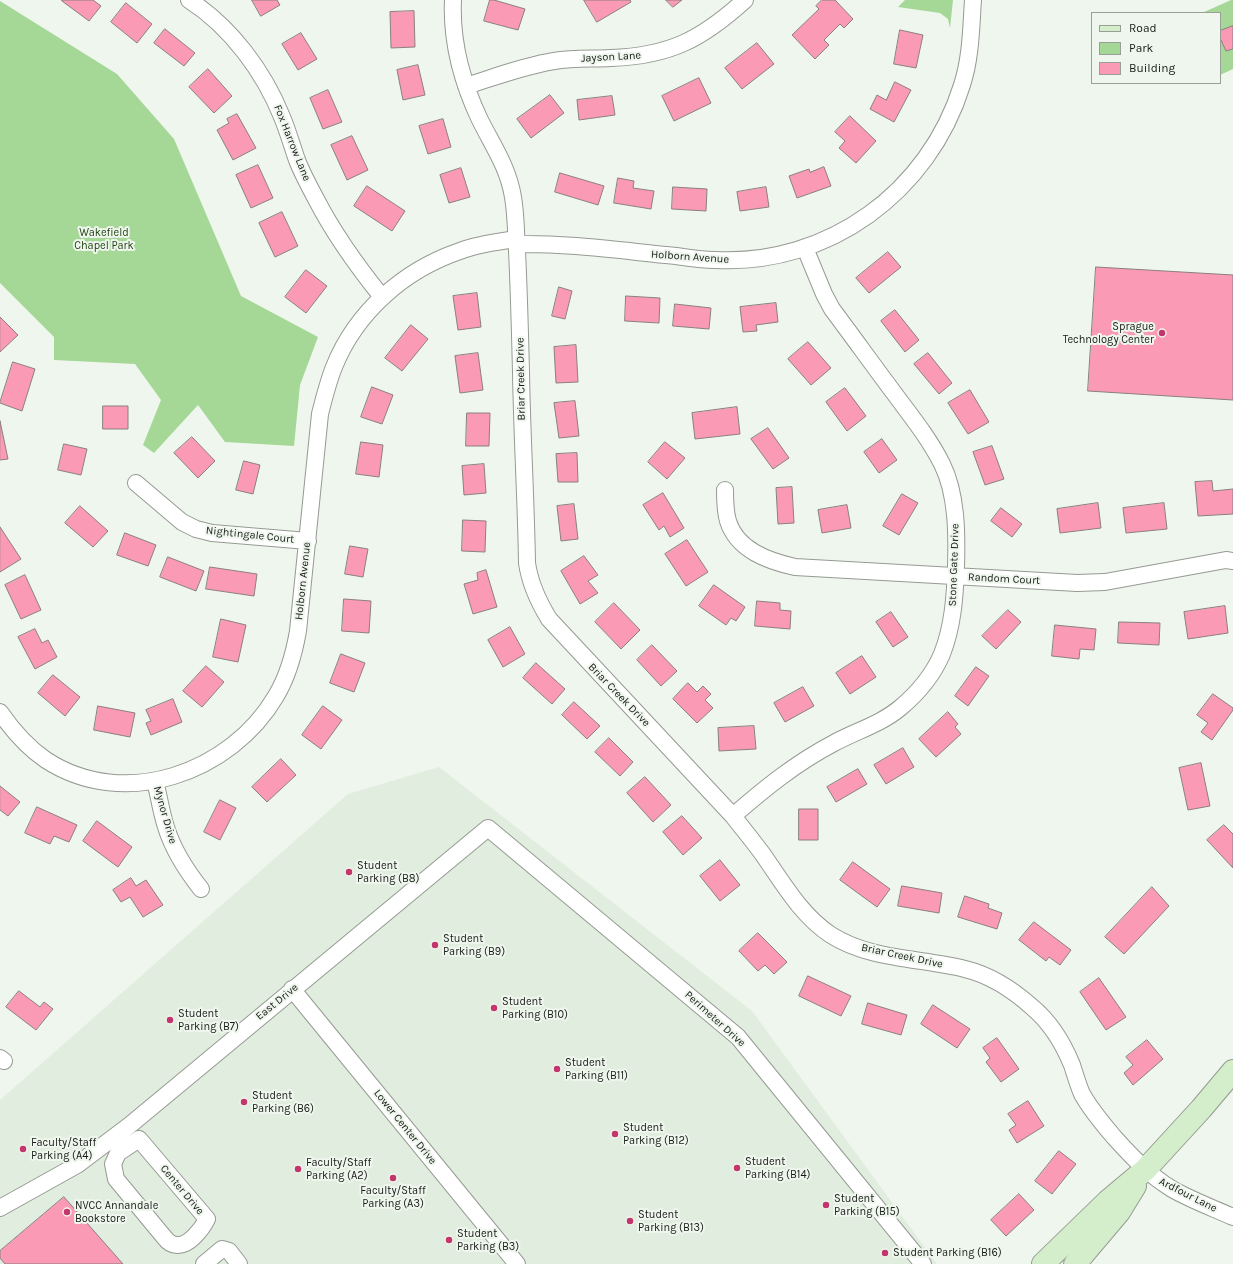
<!DOCTYPE html>
<style>
body{margin:0}
#map{position:relative;width:1233px;height:1264px;overflow:hidden;background:#eff6ed;font-family:Karla,sans-serif}
canvas{display:block}
.legend{position:absolute;left:1091px;top:12px;width:130px;height:72px;box-sizing:border-box;background:#eff6ed;border:1px solid #999e97;margin:0;padding:5px 7px;list-style:none;font-size:12px;color:#171a17}
.legend li{display:flex;align-items:center;gap:8px;height:20px}
.legend b{width:20px;border:1px solid #999e97}
</style>
<div id="map">
<canvas width="1233" height="1264"></canvas>
<ul class="legend">
<li><b style="height:5px;background:#d4eecb"></b>Road</li>
<li><b style="height:11px;background:#a5d797"></b>Park</li>
<li><b style="height:11px;background:#fa9ab5"></b>Building</li>
</ul>
</div>
<script>
const c = document.querySelector('canvas').getContext('2d');
c.lineJoin = 'round';
function fill(path, color) { c.fillStyle = color; c.fill(path, 'evenodd'); }
function trace(path, color, width, dash) { c.strokeStyle = color; c.lineWidth = width; c.lineCap = dash ? 'butt' : 'round'; c.setLineDash(dash || []); c.stroke(path); }
function label(font, color, halo, rows, align = 'center') {
  c.font = font + ' Karla,sans-serif'; c.lineWidth = 4; c.setLineDash([]); c.textBaseline = 'middle'; c.strokeStyle = halo; c.fillStyle = color; for (const [text, x, y, turn = 0] of rows) {
    c.save(); c.translate(x, y); c.rotate((+turn || 0) * Math.PI / 180); c.textAlign = isNaN(turn) ? turn : align; if (halo) c.strokeText(text, 0, 0); c.fillText(text, 0, 0); c.restore();
  }
}
fill(new Path2D(`
 M439,767L752,1011L937,1264H0V1100L348,794Z`), '#e1edde');
fill(new Path2D(`
 M905,0H953L950,28L948,19L940,13L898,7Z
 M1231,0H1233V69L1220,75V13H1202Z
 M0,1L117,74L174,139L241,296L318,337L300,385L294,446L225,442L198,405L154,453L143,445L161,400L135,364L54,360V337L0,283Z`), '#a5d797');
const building = new Path2D(`
 M62,0H93L101,6L89,21L62,1Z
 M252,0H277L280,5L261,16Z
 M490,0H494L525,9L518,30L484,21Z
 M584,0H630L631,2L597,22Z
 M666,0H682L673,7Z
 M822,0H835L853,19L844,28L840,24L824,40L829,45L815,59L792,35L819,9L816,6Z
 M126,3L152,24L137,43L111,22Z
 M414,11L415,47L391,48L390,12Z
 M1233,26V49L1226,51L1220,38V31Z
 M165,29L195,53L184,66L154,43Z
 M900,30L923,35L916,68L894,64Z
 M301,33L317,59L298,70L282,44Z
 M757,43L774,64L742,89L725,68Z
 M418,65L425,95L403,100L397,70Z
 M208,69L232,96L214,113L189,87Z
 M699,78L711,103L674,121L662,96Z
 M895,82L911,90L894,122L870,109L877,95L886,100Z
 M328,90L342,122L323,129L310,98Z
 M550,95L564,113L531,138L517,119Z
 M612,96L615,115L579,120L577,100Z
 M237,114L256,148L233,160L217,130L229,123L227,119Z
 M850,116L876,141L856,163L839,148L845,141L835,132Z
 M443,119L451,147L428,154L419,126Z
 M352,136L368,170L347,180L331,145Z
 M258,165L273,198L251,208L236,175Z
 M824,167L831,186L797,198L789,176L809,169L810,172Z
 M461,168L470,197L449,203L440,175Z
 M560,173L604,186L598,205L555,192Z
 M618,178L634,181L633,188L654,191L651,209L614,203Z
 M367,186L405,211L392,231L354,206Z
 M673,187L707,189L706,211L672,209Z
 M766,187L769,207L740,211L737,192Z
 M282,212L298,246L275,257L259,223Z
 M888,252L901,267L869,293L856,278Z
 M1096,267L1233,275V400L1088,391Z
 M306,270L327,286L306,313L285,297Z
 M559,287L572,291L565,319L552,316Z
 M477,293L481,327L458,330L453,296Z
 M626,296L660,298L659,323L625,321Z
 M776,303L778,322L756,325L757,331L743,332L740,307Z
 M675,304L711,308L709,329L673,326Z
 M895,310L919,340L905,352L881,321Z
 M0,317L18,335L0,352Z
 M411,325L428,339L402,371L385,358Z
 M808,342L831,368L811,385L788,359Z
 M576,345L578,382L556,383L554,347Z
 M478,353L483,390L460,393L455,356Z
 M928,353L952,383L939,394L914,364Z
 M13,362L35,369L22,411L0,403Z
 M372,387L393,395L382,424L361,417Z
 M845,388L866,416L847,431L826,402Z
 M970,390L989,422L968,434L948,403Z
 M575,401L579,436L559,438L554,403Z
 M103,406H128V429H103Z
 M737,407L740,434L695,439L692,413Z
 M467,413H490L489,446H466Z
 M0,421L8,459L0,460Z
 M768,428L789,458L773,469L751,439Z
 M192,437L215,461L198,478L174,453Z
 M882,439L897,460L879,473L864,452Z
 M361,442L383,445L379,477L356,474Z
 M665,442L685,458L667,479L648,462Z
 M64,444L87,449L81,475L58,470Z
 M992,446L1004,479L985,485L973,452Z
 M577,453L578,482H558L556,454Z
 M244,461L260,465L253,494L236,490Z
 M484,464L486,493L464,495L462,466Z
 M1212,481L1213,491L1233,489V514L1198,516L1195,482Z
 M792,487L794,523L778,524L776,488Z
 M663,493L684,528L670,537L664,526L659,530L643,505Z
 M902,494L918,503L899,535L883,526Z
 M1098,503L1101,528L1060,533L1057,509Z
 M1164,503L1167,529L1126,533L1123,508Z
 M574,504L578,539L561,541L557,506Z
 M847,505L851,528L822,533L818,510Z
 M80,506L108,531L93,547L65,523Z
 M1001,508L1022,524L1012,537L991,521Z
 M463,520L486,521L485,552L462,551Z
 M0,527L21,559L0,572Z
 M125,533L156,545L148,566L117,555Z
 M687,540L708,572L686,586L665,554Z
 M350,546L368,549L363,577L345,574Z
 M584,556L598,575L588,581L598,593L580,604L561,571Z
 M168,557L204,571L196,591L160,577Z
 M210,567L257,574L254,596L206,589Z
 M486,570L497,607L473,614L464,584L478,580L477,573Z
 M25,575L41,610L21,619L5,585Z
 M714,585L745,607L736,621L731,618L726,625L699,606Z
 M344,599L371,601L369,633L342,631Z
 M757,601L780,603V610L791,611L790,629L755,626Z
 M614,603L640,630L621,649L595,622Z
 M1225,606L1228,633L1188,639L1184,612Z
 M1008,610L1021,622L996,649L982,636Z
 M891,612L908,637L893,647L876,622Z
 M221,619L246,625L238,662L213,657Z
 M1119,622L1160,623L1159,645L1118,643Z
 M1055,625L1096,629L1094,650L1080,649L1079,659L1052,656Z
 M510,627L525,654L503,667L488,640Z
 M35,629L42,643L48,640L57,657L35,669L18,637Z
 M652,645L677,671L661,686L637,660Z
 M341,654L365,663L354,692L330,683Z
 M862,656L876,677L850,694L836,673Z
 M536,663L565,689L552,704L523,678Z
 M206,666L224,682L202,707L183,691Z
 M976,667L989,676L968,706L955,696Z
 M53,675L80,697L65,716L38,693Z
 M688,683L697,692L703,686L711,694L705,700L713,708L697,723L673,699Z
 M803,687L814,706L785,722L774,703Z
 M1213,694L1233,708V710L1212,740L1201,732L1208,723L1197,715Z
 M173,699L182,722L151,735L146,723L151,721L146,710Z
 M574,702L600,726L587,739L562,715Z
 M98,706L135,713L130,737L94,730Z
 M323,706L342,720L321,749L302,735Z
 M948,712L958,724L955,727L961,734L936,757L919,739Z
 M754,726L756,749L719,751L718,728Z
 M609,738L633,762L620,776L595,752Z
 M903,748L914,767L886,784L874,765Z
 M281,759L296,775L267,802L252,787Z
 M1201,763L1210,806L1188,810L1179,768Z
 M858,769L867,784L836,802L827,787Z
 M645,777L671,805L653,822L627,793Z
 M0,786L20,802L8,816L0,810Z
 M220,800L236,808L220,840L204,832Z
 M37,807L77,825L69,842L54,836L50,844L25,833Z
 M799,809H818V840H799Z
 M682,816L702,838L683,855L663,832Z
 M97,821L132,847L118,867L83,841Z
 M1224,825L1233,834V868L1207,840Z
 M720,860L740,885L720,901L700,876Z
 M853,862L890,889L877,907L840,880Z
 M131,878L136,886L146,880L163,905L143,917L130,897L121,902L113,890Z
 M902,886L942,893L939,913L898,906Z
 M1152,887L1169,906L1124,954L1105,937Z
 M965,896L989,904L988,908L1002,913L997,929L958,917Z
 M1034,922L1071,950L1060,965L1049,957L1046,961L1019,940Z
 M758,933L787,962L774,974L765,965L758,971L739,951Z
 M808,976L851,996L841,1016L799,996Z
 M1099,978L1126,1017L1106,1030L1080,992Z
 M19,991L40,1007L44,1002L53,1009L36,1030L6,1007Z
 M868,1003L907,1015L901,1035L862,1024Z
 M933,1005L970,1029L957,1048L921,1024Z
 M997,1038L1019,1069L1001,1082L986,1062L990,1058L983,1048Z
 M1147,1040L1163,1059L1133,1085L1124,1073L1133,1065L1126,1057Z
 M1028,1101L1044,1126L1017,1143L1009,1130L1016,1125L1008,1114Z
 M1059,1151L1076,1164L1052,1194L1035,1181Z
 M1019,1194L1034,1210L1006,1236L991,1220Z
 M64,1197L123,1264H5L0,1258V1251Z`);
fill(building, '#fa9ab5');
trace(building, '#8a7f81', 1);
const street = new Path2D(`
 M189,0C231,27 264,72 282,117C288,131 292,146 297,160C302,173 309,186 316,199C334,234 357,266 382,297
 M453,0C451,42 462,82 480,120C493,146 508,167 513,197C516,215 516,233 517,251C519,292 520,332 521,372C522,436 526,499 527,563C530,584 538,601 549,619L733,816C743,829 754,842 764,856C784,885 802,916 831,935C870,960 922,958 965,969C990,975 1013,990 1032,1007C1050,1022 1063,1043 1072,1065C1075,1074 1078,1085 1082,1094C1091,1110 1102,1123 1114,1137C1132,1157 1149,1175 1172,1189C1191,1200 1213,1208 1233,1217
 M466,86C495,77 523,66 554,61C573,58 592,59 611,58C670,56 702,39 745,0
 M516,244C569,243 623,251 676,256C689,258 702,260 715,260C828,266 929,192 962,85C971,57 971,29 973,0
 M136,483L182,522L196,529L212,533L308,541
 M725,490C725,500 725,511 728,521C737,550 768,561 795,567L1077,583L1105,582L1226,560L1233,561
 M0,712C13,731 27,747 46,760C124,811 231,773 276,696C288,676 294,654 298,631L320,414C324,398 328,382 334,367C356,312 404,270 460,251C478,244 497,242 516,239
 M155,781C159,796 161,812 166,827C173,850 186,870 201,889
 M733,816C765,788 796,763 834,743C856,731 881,724 900,708C918,693 933,675 942,654C953,626 955,596 956,567C957,534 957,494 942,464C929,438 911,416 894,393C873,365 853,337 832,309L824,294L805,248
 M292,989L517,1264
 M0,1058L4,1061
 M139,1139L207,1219C202,1229 189,1246 177,1245C172,1245 167,1241 164,1237L116,1179L113,1164L118,1153Z
 M0,1208L77,1165L130,1125L488,828L738,1037L923,1264
 M204,1264L222,1249L229,1251L239,1264`);
const secondary = new Path2D(`
 M1043,1264L1108,1201L1145,1170L1201,1109L1233,1071
 M1075,1264L1119,1212L1135,1186`);
trace(street, '#959b93', 18);
trace(secondary, '#959b93', 24);
trace(street, '#fff', 16);
trace(secondary, '#d4eecb', 22);
for (const [x, y, r, color] of [
 [1162,333,4,"#c2366c"],
 [349,872,4,"#c2366c"],
 [435,945,4,"#c2366c"],
 [494,1008,4,"#c2366c"],
 [170,1020,4,"#c2366c"],
 [557,1069,4,"#c2366c"],
 [244,1102,4,"#c2366c"],
 [615,1134,4,"#c2366c"],
 [23,1149,4,"#c2366c"],
 [737,1168,4,"#c2366c"],
 [298,1169,4,"#c2366c"],
 [393,1178,4,"#c2366c"],
 [826,1205,4,"#c2366c"],
 [67,1212,4,"#c2366c"],
 [630,1221,4,"#c2366c"],
 [449,1240,4,"#c2366c"],
 [885,1253,4,"#c2366c"]
]) { const dot = new Path2D(); dot.arc(x, y, r, 0, 2 * Math.PI); c.fillStyle = color; c.fill(dot); trace(dot, '#eff6ed', 1.5); }
label('11px', '#171a17', '#eff6ed', [
 ["Jayson Lane",611,57,-3],
 ["Fox Harrow Lane",292,143,68],
 ["Holborn Avenue",690,257,4],
 ["Briar Creek Drive",521,379,-91],
 ["Nightingale Court",250,535,6],
 ["Stone Gate Drive",954,565,-88],
 ["Random Court",1004,579,3],
 ["Holborn Avenue",303,581,-84],
 ["Briar Creek Drive",619,695,46],
 ["Mynor Drive",165,815,74],
 ["Briar Creek Drive",902,956,12],
 ["East Drive",277,1002,-39],
 ["Perimeter Drive",715,1019,42],
 ["Lower Center Drive",405,1127,51],
 ["Center Drive",182,1190,50],
 ["Ardfour Lane",1188,1195,27]
]);
label('11px', '#193e0c', '#eff6ed', [
 ["Wakefield",104,233],
 ["Chapel Park",104,246]
]);
label('11px', '#171a17', '#eff6ed', [
 ["Sprague",1154,327,"right"],
 ["Technology Center",1154,340,"right"],
 ["Student",357,866],
 ["Parking (B8)",357,879],
 ["Student",443,939],
 ["Parking (B9)",443,952],
 ["Student",502,1002],
 ["Parking (B10)",502,1015],
 ["Student",178,1014],
 ["Parking (B7)",178,1027],
 ["Student",565,1063],
 ["Parking (B11)",565,1076],
 ["Student",252,1096],
 ["Parking (B6)",252,1109],
 ["Student",623,1128],
 ["Parking (B12)",623,1141],
 ["Faculty/Staff",31,1143],
 ["Parking (A4)",31,1156],
 ["Student",745,1162],
 ["Parking (B14)",745,1175],
 ["Faculty/Staff",306,1163],
 ["Parking (A2)",306,1176],
 ["Faculty/Staff",393,1191,"center"],
 ["Parking (A3)",393,1204,"center"],
 ["Student",834,1199],
 ["Parking (B15)",834,1212],
 ["NVCC Annandale",75,1206],
 ["Bookstore",75,1219],
 ["Student",638,1215],
 ["Parking (B13)",638,1228],
 ["Student",457,1234],
 ["Parking (B3)",457,1247],
 ["Student Parking (B16)",893,1253]
], 'left');
</script>
